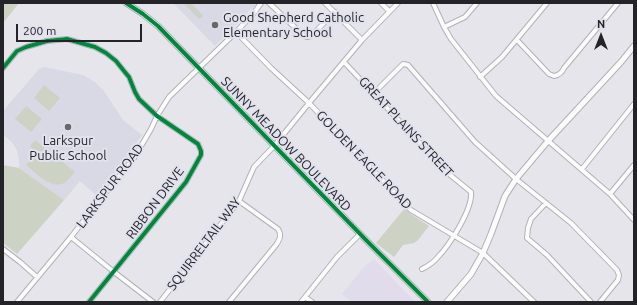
<!DOCTYPE html>
<style>
body{margin:0}
#map{position:relative;width:637px;height:305px;overflow:hidden;background:#e5e5eb;font-family:Ubuntu,sans-serif}
canvas{display:block}
.frame{position:absolute;inset:0;border:4px solid #242428;pointer-events:none}
.north{position:absolute;left:581px;top:16px;width:40px;height:40px;-webkit-text-stroke:3px #e2e2ee;paint-order:stroke;rotate:0deg;font-size:11px;font-weight:700;line-height:16px;text-align:center;color:#242428}
.north::after{content:'';display:block;margin:auto;width:14px;height:18px;background:#242428;clip-path:polygon(50% 0,100% 100%,50% 72%,0 100%)}
.scale{position:absolute;left:16px;top:24px;width:126px;height:18px;box-sizing:border-box;border:2px solid #242428;border-top:0;padding-left:5px;font-size:12px;line-height:14px;white-space:nowrap;color:#242428;-webkit-text-stroke:3px #e2e2ee;paint-order:stroke}
</style>
<div id="map">
<canvas width="637" height="305"></canvas>
<div class="frame"></div>
<div class="north">N</div>
<div class="scale">200 m</div>
</div>
<script>
const c = document.querySelector('canvas').getContext('2d');
c.lineJoin = 'round';
function fill(path, color) { c.fillStyle = color; c.fill(path, 'evenodd'); }
function trace(path, color, width, dash) { c.strokeStyle = color; c.lineWidth = width; c.lineCap = dash ? 'butt' : 'round'; c.setLineDash(dash || []); c.stroke(path); }
function label(font, color, halo, rows, align = 'center') {
  c.font = font + ' Ubuntu,sans-serif'; c.lineWidth = 4; c.setLineDash([]); c.textBaseline = 'middle'; c.strokeStyle = halo; c.fillStyle = color; for (const [text, x, y, turn = 0] of rows) {
    c.save(); c.translate(x, y); c.rotate((+turn || 0) * Math.PI / 180); c.textAlign = isNaN(turn) ? turn : align; if (halo) c.strokeText(text, 0, 0); c.fillText(text, 0, 0); c.restore();
  }
}
fill(new Path2D(`
 M374,259L415,302H352L342,294L364,267Z`), '#e0dceb');
fill(new Path2D(`
 M173,3H257L215,46Z
 M44,67L83,75L95,82L104,91L123,120L142,135L123,162L97,196L80,181L64,200L19,168V160L17,150L12,142L3,135V111L39,69Z`), '#d9d9e6');
fill(new Path2D(`
 M4,3H19L3,23V5Z
 M183,3H191L203,16L199,19Z
 M44,85L60,98L49,111L34,98Z
 M26,106L42,119L31,132L15,119Z
 M35,140L75,172C72,175 68,181 64,183C51,190 35,172 26,165L36,154V151L30,146Z
 M3,165L19,168L64,200L17,254L3,243Z
 M405,208L411,214L429,226L418,240L414,243L403,245L394,257L376,243Z`), '#ccd2c4');
const minor = new Path2D(`
 M269,3L303,35L307,37L311,36L335,12
 M325,3L362,40
 M381,3L389,11
 M433,3L444,27L451,39L496,96L610,194L634,220
 M444,27L465,17L477,3
 M236,32L271,68L309,103L411,210L483,253L534,302
 M517,40L549,74L554,76C559,75 562,73 564,68L618,3
 M344,62L449,174L471,192C473,209 449,246 437,258C433,263 428,266 422,269
 M3,68L17,51L26,47L47,41L67,39L95,47L106,53L116,61L124,71L129,77L135,92L139,99L157,116L198,144L201,151V155L186,182L89,302
 M480,77L502,57L547,3
 M374,93L403,64L408,65L475,142L516,179L571,223L617,270L619,275L618,280L600,302
 M582,169L634,104
 M610,194L634,165
 M546,203L531,219L528,228L527,238L547,255L591,302
 M71,237L114,272L153,302
 M3,249L20,262L37,277
 M305,297L312,302
 M17,302L71,237L101,198L134,158L151,129L157,116L169,97L236,32L254,13L261,3
 M160,302L239,201L254,167L274,146L309,103L362,40L398,3
 M229,302L276,245C280,239 282,235 278,229L239,201
 M301,302L337,257L360,234`);
const tertiary = new Path2D(`
 M126,3L143,14L158,26L366,240L428,302
 M447,302L471,274L483,253L491,234L505,196L516,179L548,141L621,62L634,46`);
trace(minor, '#b2b2b6', 6);
trace(tertiary, '#b2b2b6', 7);
trace(minor, '#fbfbfc', 4);
trace(tertiary, '#fbfbfc', 5);
trace(new Path2D(`
 M126,3L143,14L158,26L366,240L428,302
 M3,68L17,51L26,47L47,41L67,39L95,47L106,53L116,61L124,71L129,77L135,92L139,99L157,116L198,144L201,151V155L186,182L89,302`), '#00873e', 4);
for (const [x, y, r, color] of [
 [215,25,4,"#68686c"],
 [68,127,4,"#68686c"]
]) { const dot = new Path2D(); dot.arc(x, y, r, 0, 2 * Math.PI); c.fillStyle = color; c.fill(dot); trace(dot, '#e2e2ee', 1.5); }
label('13px', '#242428', '#e2e2ee', [
 ["Good Shepherd Catholic",223,18],
 ["Elementary School",223,33],
 ["Larkspur",68,141,"center"],
 ["Public School",68,156,"center"]
], 'left');
label('13px', '#242428', '#e2e2ee', [
 ["GREAT PLAINS STREET",406,127,47],
 ["SUNNY MEADOW BOULEVARD",286,144,46],
 ["GOLDEN EAGLE ROAD",364,160,46],
 ["LARKSPUR ROAD",110,186,-53],
 ["RIBBON DRIVE",155,203,-53],
 ["SQUIRRELTAIL WAY",204,244,-53]
]);
</script>
